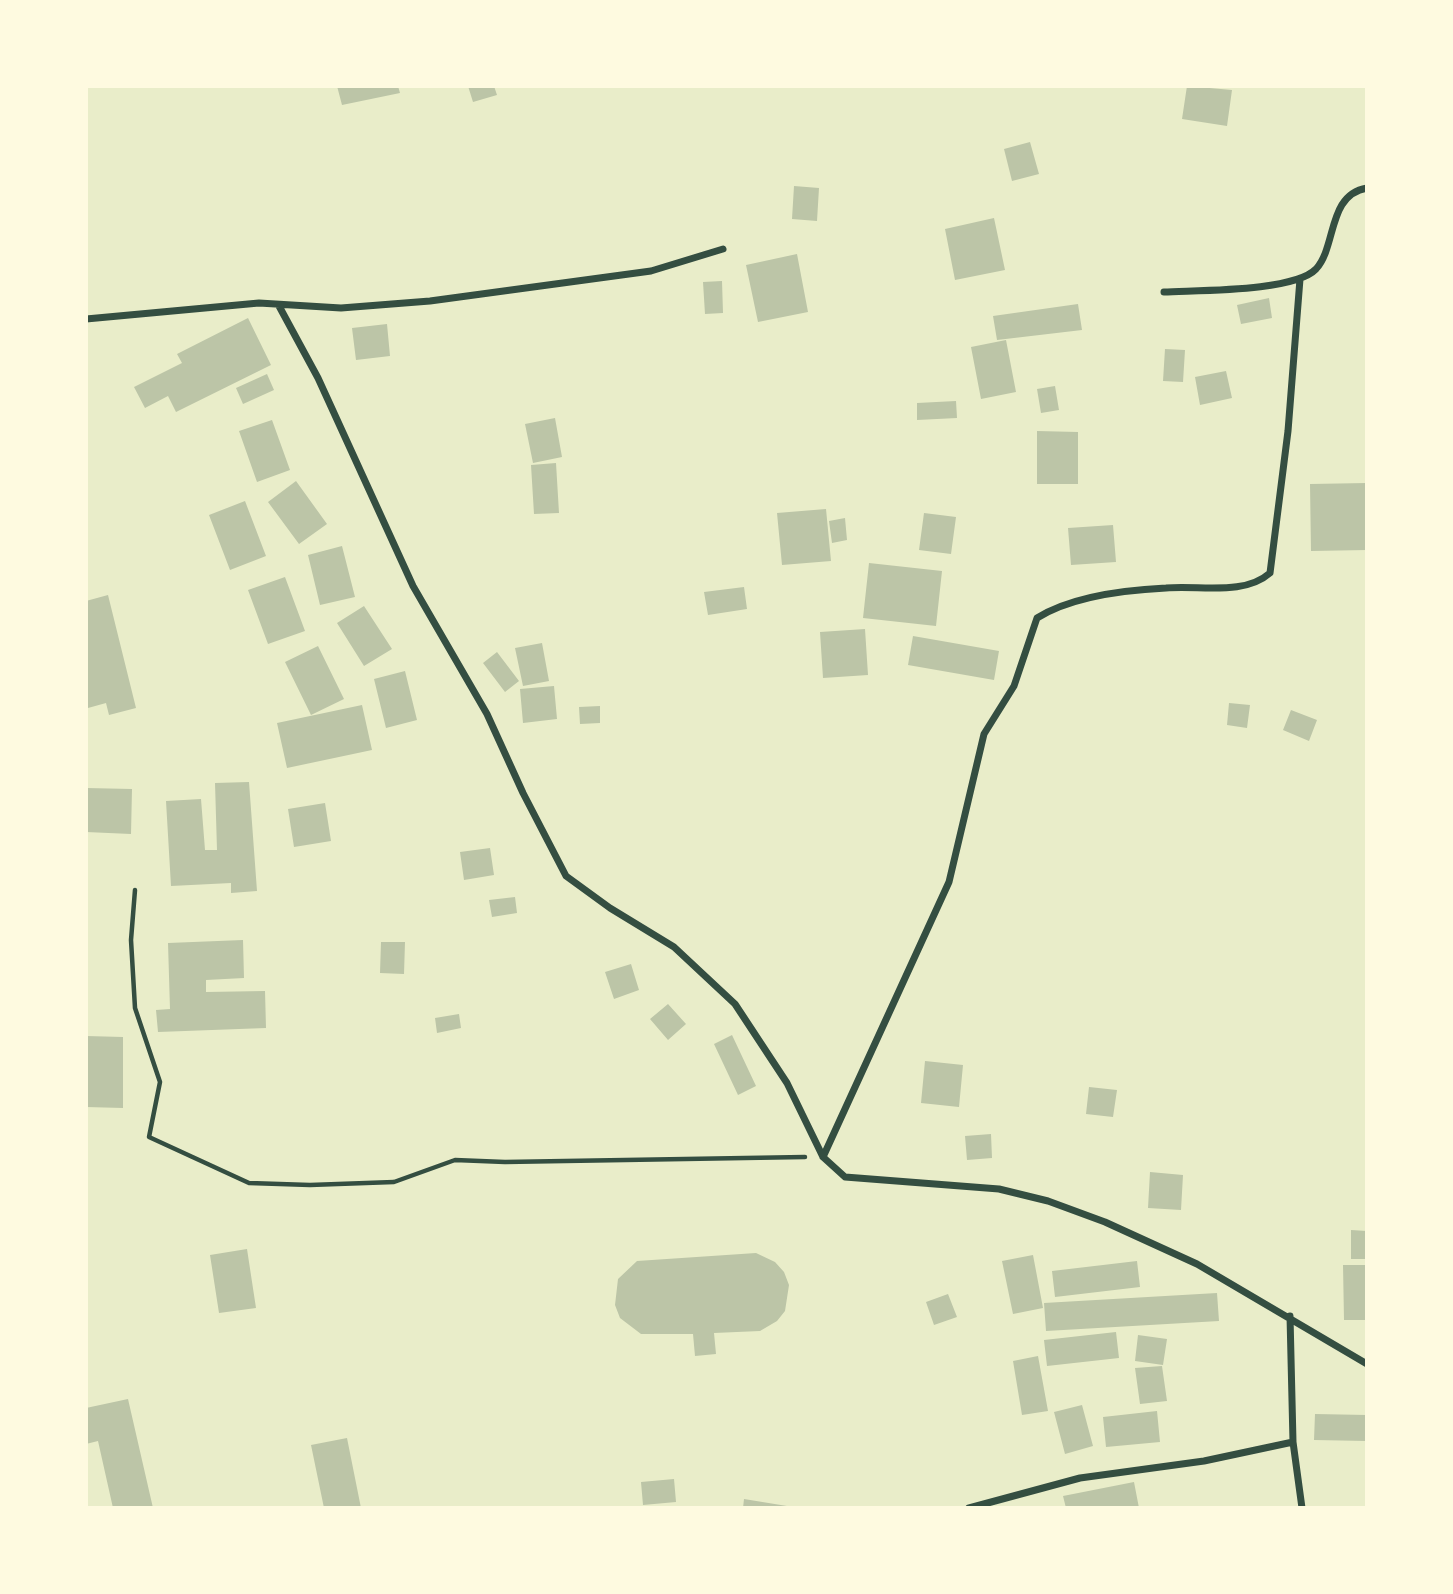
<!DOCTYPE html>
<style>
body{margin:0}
#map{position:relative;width:1453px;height:1594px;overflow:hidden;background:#e9edc9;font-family:"Public Sans",sans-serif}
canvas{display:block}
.frame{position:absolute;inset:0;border:88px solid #fefae0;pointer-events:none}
</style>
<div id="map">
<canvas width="1453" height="1594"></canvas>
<div class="frame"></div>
</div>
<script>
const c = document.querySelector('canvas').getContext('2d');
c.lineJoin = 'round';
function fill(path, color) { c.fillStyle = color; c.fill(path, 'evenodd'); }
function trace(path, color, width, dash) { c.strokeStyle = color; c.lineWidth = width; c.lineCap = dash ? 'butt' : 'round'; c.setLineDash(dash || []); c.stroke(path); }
fill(new Path2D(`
 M337,86H398L400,93L342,105Z
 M468,86H494L497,95L473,102Z
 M1187,86L1232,90L1227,126L1182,119Z
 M1030,142L1039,174L1012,181L1004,149Z
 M794,186L819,188L817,221L792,219Z
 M994,218L1005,270L955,280L945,229Z
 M797,254L808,312L758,322L746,265Z
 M722,281L723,313L705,314L703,282Z
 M1269,298L1272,318L1241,324L1237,305Z
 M1078,304L1082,330L997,340L993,316Z
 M248,318L271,365L176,412L168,396L145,408L134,387L182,363L177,354Z
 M387,324L390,356L356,360L352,328Z
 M1006,340L1016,392L981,399L971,347Z
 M1165,349L1185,350L1183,382L1163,381Z
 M1226,371L1232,398L1200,405L1195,377Z
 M267,374L274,390L243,404L236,388Z
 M1055,386L1059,410L1041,413L1037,389Z
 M956,401L957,418L917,420V403Z
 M555,418L562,457L533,463L525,424Z
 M272,420L290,470L257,482L239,431Z
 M1037,431L1078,432V484H1037Z
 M556,463L559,513L534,514L531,465Z
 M296,481L327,524L299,544L268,502Z
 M1367,483V550L1311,551L1310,484Z
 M245,501L266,556L230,570L209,515Z
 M826,509L831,561L782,565L777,513Z
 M924,513L956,517L951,554L919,550Z
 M845,518L847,540L832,543L829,521Z
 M1113,525L1116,562L1071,565L1068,528Z
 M342,546L355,597L320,605L308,555Z
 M869,563L942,571L936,626L863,618Z
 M285,577L305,631L268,644L248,590Z
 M744,587L747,609L708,615L704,592Z
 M108,595L136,708L109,715L106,703L88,708L86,700V601Z
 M364,606L392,649L364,666L337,623Z
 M865,629L868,675L823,678L820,632Z
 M913,636L999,651L994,680L908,665Z
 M542,643L549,681L523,686L515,648Z
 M318,646L344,699L311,715L285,662Z
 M497,652L519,681L505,692L483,663Z
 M405,671L417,720L386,728L374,679Z
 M554,686L557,719L523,723L520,689Z
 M1229,703L1250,705L1247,728L1227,725Z
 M362,705L372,750L287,768L277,723Z
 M600,706V723L580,724L579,707Z
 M1291,710L1317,720L1309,741L1283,730Z
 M249,782L257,891L231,893V883L171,886L166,801L201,799L205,850H217L215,783Z
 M86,788L132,789L131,834L86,832Z
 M325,803L331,841L294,847L288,809Z
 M490,848L494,875L464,880L460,852Z
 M515,897L517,913L492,917L489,900Z
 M243,940L244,978L206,980V992L265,991L266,1028L158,1032L156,1010L170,1009L168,943Z
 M381,942H405L404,974L380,973Z
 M631,964L639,990L614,999L605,972Z
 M668,1004L686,1024L668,1040L650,1019Z
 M459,1014L461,1028L437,1033L435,1018Z
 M732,1035L756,1086L738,1095L714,1044Z
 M86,1036L123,1037V1108L86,1107Z
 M925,1061L963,1065L959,1107L921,1103Z
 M1089,1087L1117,1090L1113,1117L1086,1114Z
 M991,1134L992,1158L967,1160L965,1136Z
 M1150,1172L1183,1175L1181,1210L1148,1208Z
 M1351,1230L1367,1231V1259H1351Z
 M247,1249L256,1308L219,1313L210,1255Z
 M756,1253L775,1262L784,1272L789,1285L785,1311L777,1321L760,1331L714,1333L716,1354L695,1356L693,1334H641L620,1318L615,1305L618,1279L637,1261Z
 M1033,1255L1043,1308L1013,1314L1002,1261Z
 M1137,1261L1140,1287L1055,1297L1052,1271Z
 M1343,1265H1367V1320H1344Z
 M1217,1293L1219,1321L1046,1331L1044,1303Z
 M948,1294L957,1317L934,1325L926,1302Z
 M1116,1332L1119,1358L1047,1366L1044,1340Z
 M1138,1335L1167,1339L1163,1365L1135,1361Z
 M1038,1356L1048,1411L1022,1415L1013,1361Z
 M1162,1366L1167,1401L1140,1404L1135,1368Z
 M128,1399L153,1508H113L98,1441L86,1444V1408Z
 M1082,1405L1093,1446L1065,1454L1054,1412Z
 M1157,1411L1160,1442L1106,1447L1103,1417Z
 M1315,1414L1367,1415V1441L1314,1440Z
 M347,1438L361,1508H324L311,1445Z
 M674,1479L676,1502L643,1505L641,1482Z
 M1134,1482L1139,1508H1066L1063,1496Z
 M744,1499L793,1507L792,1508H743Z`), '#bcc5a7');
trace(new Path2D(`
 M135,890L131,940L135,1008L160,1082L149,1137L249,1183L310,1185L394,1182L455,1160L505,1162L805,1157`), '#344e41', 4.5);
trace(new Path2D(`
 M1164,292C1196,290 1294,292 1316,269C1337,246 1327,195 1367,188
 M279,306L318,378L413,586L487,714L523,793L566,876L610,908L674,947L735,1004L787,1083L823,1157L845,1177L999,1189L1048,1201L1105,1222L1197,1264L1367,1364
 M86,319L259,303L341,308L430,301L651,271L723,249
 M823,1157L949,882L984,734L1014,686L1037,618C1072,596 1125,590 1166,588C1200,585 1244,596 1270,573L1288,431L1300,279
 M1290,1316L1293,1442L1302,1508
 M969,1508L1080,1478L1204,1461L1293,1442`), '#344e41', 7);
</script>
